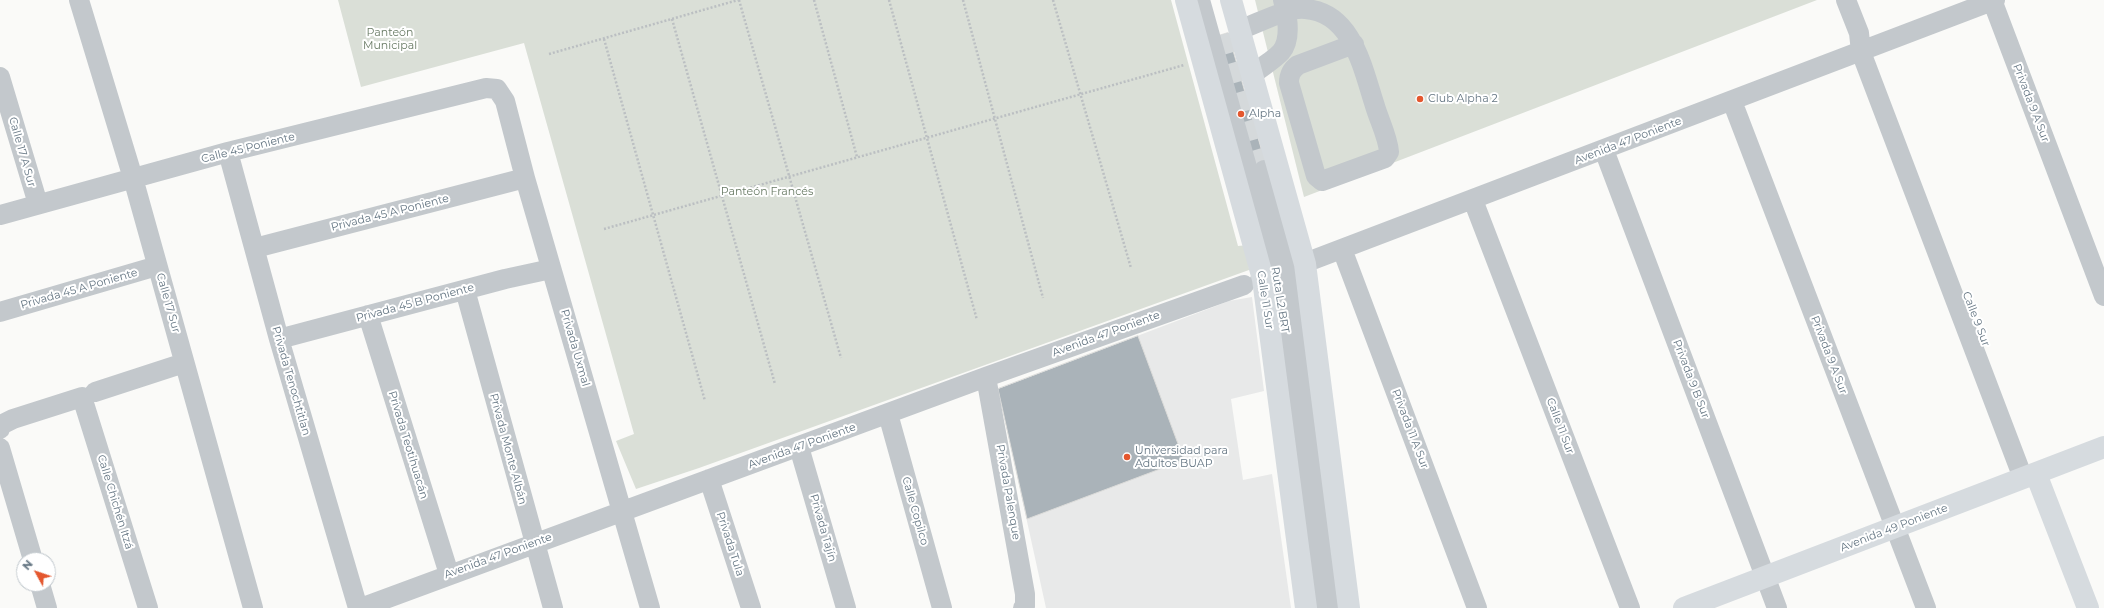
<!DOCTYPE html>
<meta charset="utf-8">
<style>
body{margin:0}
#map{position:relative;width:2104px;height:608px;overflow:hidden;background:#fafaf8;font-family:Montserrat,sans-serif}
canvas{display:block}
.north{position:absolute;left:16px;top:552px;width:40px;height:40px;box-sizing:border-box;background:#fff;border:1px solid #c1c8cd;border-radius:50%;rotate:310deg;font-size:11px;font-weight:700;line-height:16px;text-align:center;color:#657683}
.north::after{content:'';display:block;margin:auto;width:14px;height:18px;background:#e4572e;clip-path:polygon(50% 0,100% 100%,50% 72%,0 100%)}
</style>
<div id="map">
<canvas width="2104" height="608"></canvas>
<div class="north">N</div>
</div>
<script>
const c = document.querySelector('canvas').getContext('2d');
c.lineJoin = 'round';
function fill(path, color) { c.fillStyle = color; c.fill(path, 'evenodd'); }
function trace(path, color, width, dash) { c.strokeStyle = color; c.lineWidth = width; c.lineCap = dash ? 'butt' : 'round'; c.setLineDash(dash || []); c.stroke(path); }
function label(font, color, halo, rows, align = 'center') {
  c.font = font + ' Montserrat,sans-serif'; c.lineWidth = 4; c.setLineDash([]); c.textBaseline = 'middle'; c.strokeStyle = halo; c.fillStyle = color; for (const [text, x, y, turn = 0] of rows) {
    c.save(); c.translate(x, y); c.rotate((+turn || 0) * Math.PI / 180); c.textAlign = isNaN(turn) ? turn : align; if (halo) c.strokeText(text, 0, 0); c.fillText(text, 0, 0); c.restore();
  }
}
fill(new Path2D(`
 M1252,297L1264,391L1231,399L1243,480L1272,474L1291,608H1046L998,389L1229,301Z`), '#e8e9e9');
fill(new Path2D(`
 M338,0H1171L1238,246L1248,245L1249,270L699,468L636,489L616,441L634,434L524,43L361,87Z
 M1255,0H1817L1304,197Z`), '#dadfd7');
const building = new Path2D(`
 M1228,33L1267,169L1251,174L1212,38Z
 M1138,336L1184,460L1027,519L998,389Z`);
fill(building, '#aab3b9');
trace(building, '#dcdcda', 1);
trace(new Path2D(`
 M1224,34L1264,170`), '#d5d9db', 20, [20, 10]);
trace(new Path2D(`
 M739,0L841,358
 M814,0L857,157
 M889,0L977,320
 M963,0L1043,298
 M1053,0L1131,268
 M672,19L775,384
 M604,39L705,401
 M549,54L738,0
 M604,229L1184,65`), '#bbbfc2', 2.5, [2, 2]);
trace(new Path2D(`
 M79,0L133,178L253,608
 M1200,0L1277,274L1320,608
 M1846,0L1859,33L1861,52L2023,478
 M1992,0L2104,296
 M1239,30C1257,24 1287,7 1305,9C1353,12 1363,70 1375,106C1379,120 1388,137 1389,152L1385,158L1322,181L1316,176L1289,83C1289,75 1291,70 1298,65L1354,44
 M1252,75C1261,67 1274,60 1281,52C1292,39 1287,14 1283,0
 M0,77L38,204
 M1732,101L1926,608
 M1604,150L1777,608
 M228,152L279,339L358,608
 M1264,170L1292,268L1336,608
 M1473,200L1630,608
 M0,215L228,152L486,88L497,89L505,101L525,178L650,608
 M255,248L525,178
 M1342,249L1477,608
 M1260,280L1995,0
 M465,290L553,608
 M0,312L157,266
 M368,315L449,574
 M279,339L505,279L551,269
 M986,377L1025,594V606L1023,608
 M95,392L184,363
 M888,414L942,608
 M0,429L1,425L13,419L82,397L148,608
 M799,447L846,608
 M0,448L33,560
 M709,479L751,608
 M40,584L47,608
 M361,608L986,377L1244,285`), '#c3c8cc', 20);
trace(new Path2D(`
 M1186,0L1263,279L1306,608
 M1231,0L1305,264L1349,608
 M2036,474L2088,608
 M1684,608L2104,447`), '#d6dbdf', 22);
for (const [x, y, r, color] of [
 [1420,99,4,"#e4572e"],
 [1241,114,4,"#e4572e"],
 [1127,457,4,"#e4572e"]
]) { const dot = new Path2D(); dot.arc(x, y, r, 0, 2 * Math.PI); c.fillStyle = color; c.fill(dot); trace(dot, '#fff', 1.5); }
label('11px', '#687a64', '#fff', [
 ["Panteón",390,33],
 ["Municipal",390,46],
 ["Panteón Francés",767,192]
]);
label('11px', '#657683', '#fff', [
 ["Club Alpha 2",1428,99],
 ["Alpha",1249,114],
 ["Universidad para",1135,451],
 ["Adultos BUAP",1135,464]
], 'left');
label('11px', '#657683', '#fff', [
 ["Privada 9 A Sur",2031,103,69],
 ["Avenida 47 Poniente",1628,141,-21],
 ["Calle 45 Poniente",248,148,-14],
 ["Calle 17 A Sur",22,152,74],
 ["Privada 45 A Poniente",390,213,-14],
 ["Privada 45 A Poniente",79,289,-16],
 ["Calle 11 Sur",1265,300,81],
 ["Ruta L2 BRT",1280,300,81],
 ["Calle 17 Sur",168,303,74],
 ["Privada 45 B Poniente",415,303,-15],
 ["Calle 9 Sur",1976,319,69],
 ["Avenida 47 Poniente",1106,334,-20],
 ["Privada Uxmal",575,348,74],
 ["Privada 9 A Sur",1829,355,69],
 ["Privada 9 B Sur",1691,379,69],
 ["Privada Tenochtitlan",291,381,74],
 ["Calle 11 Sur",1560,426,69],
 ["Privada 11 A Sur",1410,429,69],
 ["Privada Teotihuacán",408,445,73],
 ["Avenida 47 Poniente",802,446,-20],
 ["Privada Monte Albán",508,449,75],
 ["Privada Palenque",1008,492,80],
 ["Calle Chichén Itzá",115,502,73],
 ["Calle Copilco",915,511,74],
 ["Privada Tajín",823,528,74],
 ["Avenida 49 Poniente",1894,528,-21],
 ["Privada Tula",730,544,72],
 ["Avenida 47 Poniente",498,556,-20]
]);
</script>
